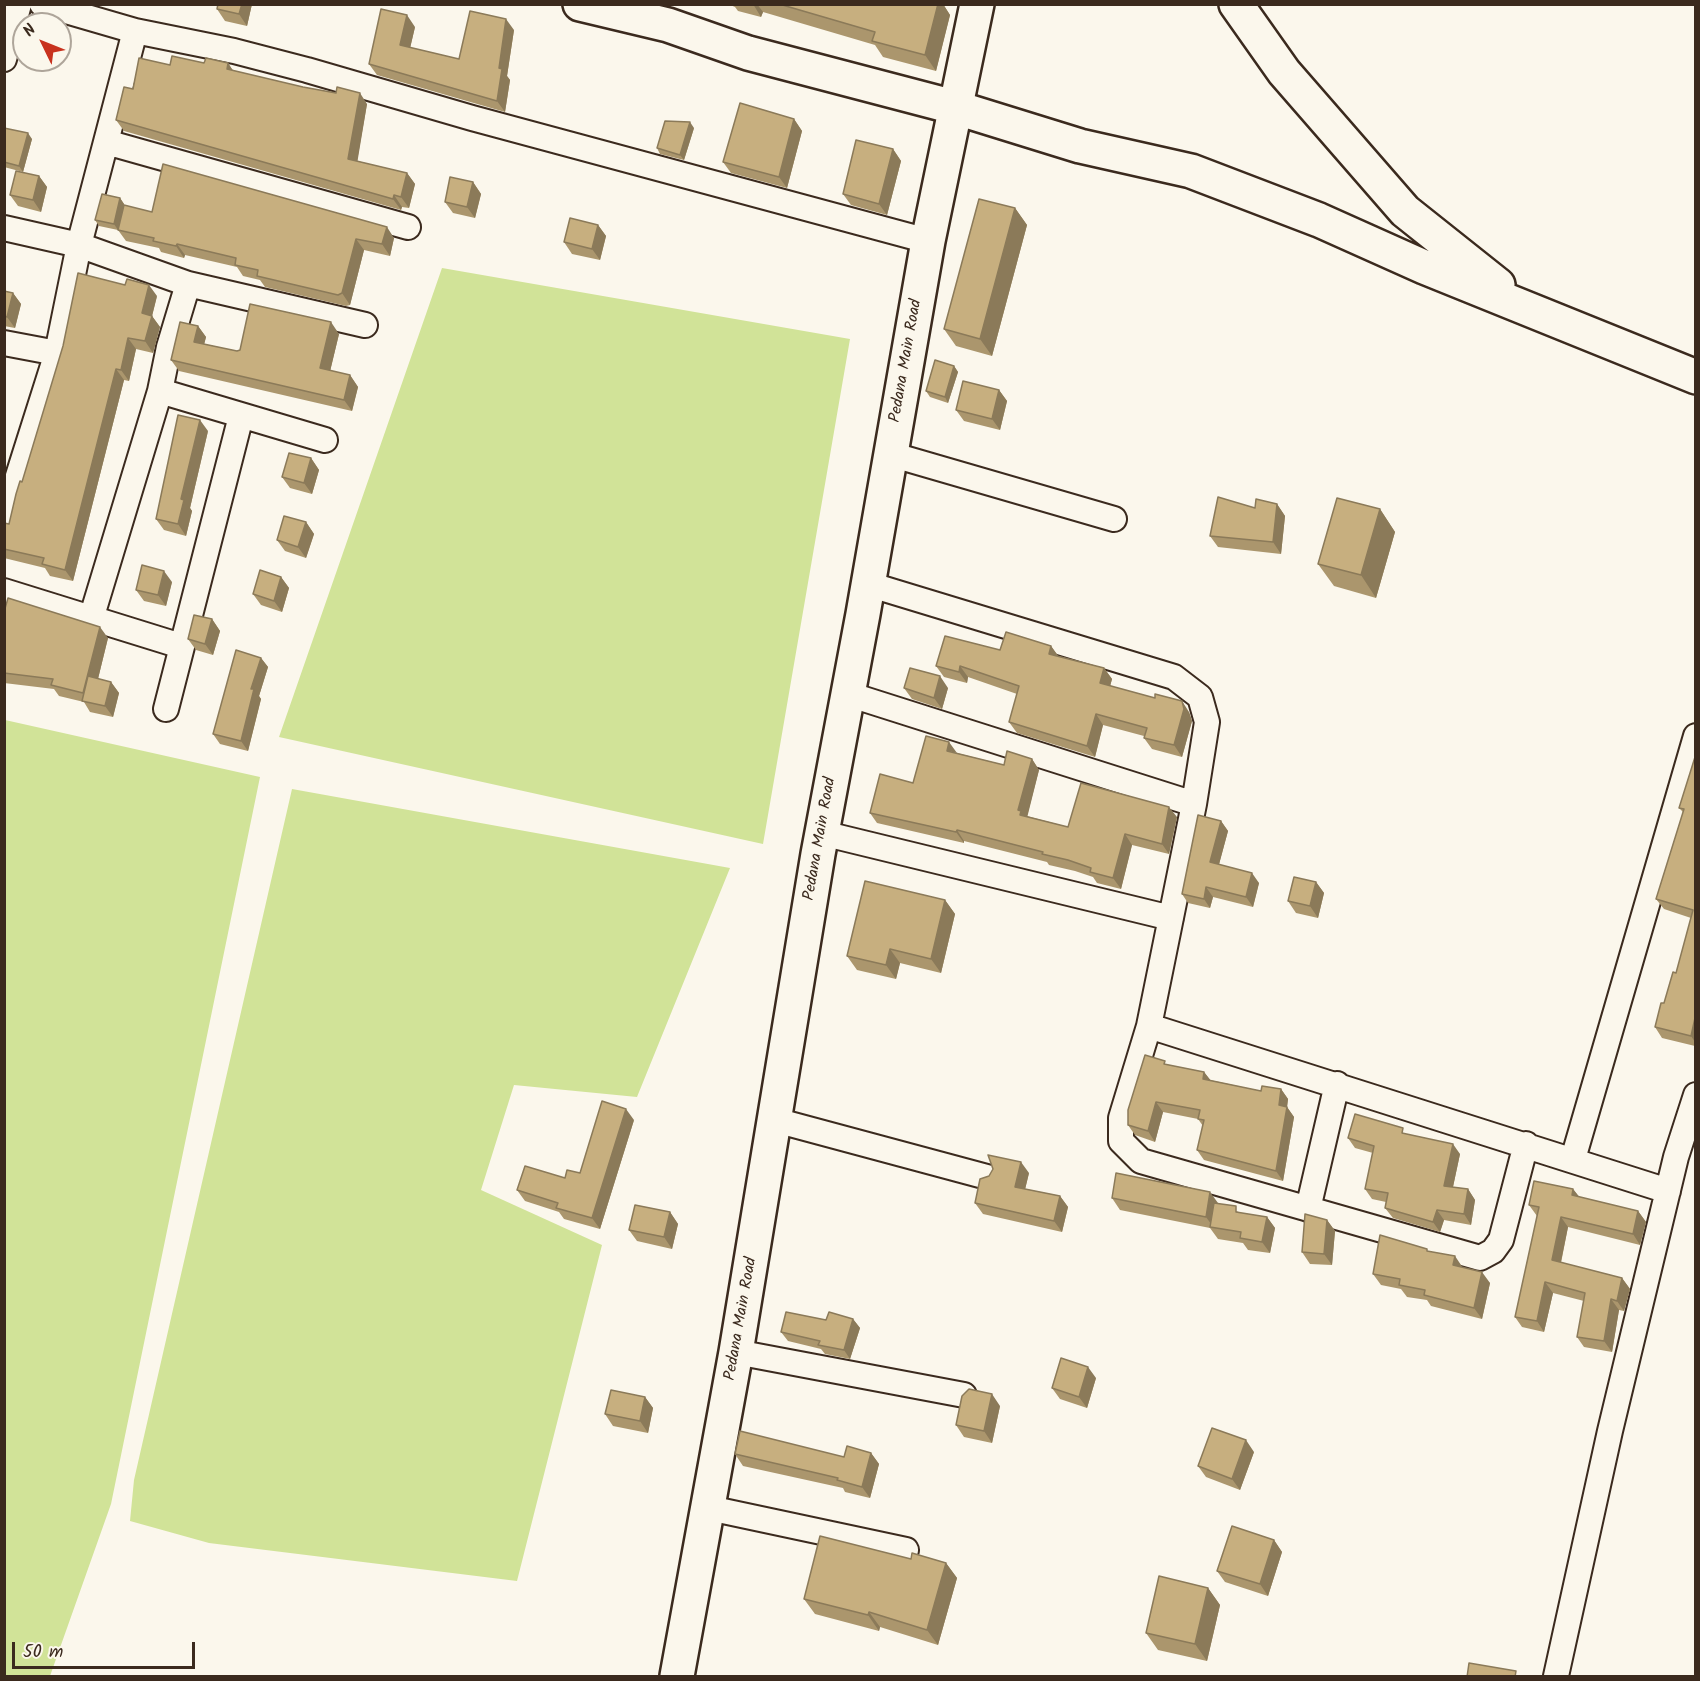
<!DOCTYPE html>
<style>
body{margin:0}
#map{position:relative;width:1700px;height:1681px;overflow:hidden;background:#fbf7ec;font-family:Kalam,sans-serif}
canvas{display:block}
.frame{position:absolute;inset:0;border:6px solid #3b2a1e;pointer-events:none}
.north{position:absolute;left:12px;top:12px;width:60px;height:60px;box-sizing:border-box;background:#fbf7ec;border:2px solid #aea59a;border-radius:50%;rotate:313deg;font-size:16px;font-weight:700;line-height:24px;text-align:center;color:#3b2a1e}
.north::after{content:'';display:block;margin:auto;width:21px;height:27px;background:#c8321e;clip-path:polygon(50% 0,100% 100%,50% 72%,0 100%)}
.scale{position:absolute;left:12px;top:1642px;width:183px;height:27px;box-sizing:border-box;border:3px solid #3b2a1e;border-top:0;padding-left:8px;font-size:18px;line-height:21px;white-space:nowrap;color:#3b2a1e;-webkit-text-stroke:4px #fbf7ec;paint-order:stroke}
</style>
<div id="map">
<canvas width="1700" height="1681"></canvas>
<div class="frame"></div>
<div class="north">N</div>
<div class="scale">50 m</div>
</div>
<script>
const c = document.querySelector('canvas').getContext('2d');
c.lineJoin = 'round';
function fill(path, color) { c.fillStyle = color; c.fill(path, 'evenodd'); }
function trace(path, color, width, dash) { c.strokeStyle = color; c.lineWidth = width; c.lineCap = dash ? 'butt' : 'round'; c.setLineDash(dash || []); c.stroke(path); }
function label(font, color, halo, rows, align = 'center') {
  c.font = font + ' Kalam,sans-serif'; c.lineWidth = 5; c.setLineDash([]); c.textBaseline = 'middle'; c.strokeStyle = halo; c.fillStyle = color; for (const [text, x, y, turn = 0] of rows) {
    c.save(); c.translate(x, y); c.rotate((+turn || 0) * Math.PI / 180); c.textAlign = isNaN(turn) ? turn : align; if (halo) c.strokeText(text, 0, 0); c.fillText(text, 0, 0); c.restore();
  }
}
fill(new Path2D(`
 M442,268L850,339L763,844L279,737Z
 M5,720L260,777L111,1504L50,1676H4Z
 M292,789L730,868L637,1097L514,1085L481,1190L602,1245L517,1581L209,1543L130,1521L134,1480Z`), '#d1e398');
const minor = new Path2D(`
 M42,4L135,31L234,51L307,70L472,118L928,241
 M4,59L19,4
 M106,142L408,227
 M4,228L79,245L188,284L365,325
 M188,284L169,347L160,391L325,440
 M4,343L57,353
 M890,454L1114,519
 M4,520L57,353L79,245L135,31
 M868,584L1174,677L1200,697L1207,722L1194,804L1149,1026L1121,1118V1141L1141,1161L1480,1258L1493,1251L1501,1240L1526,1144
 M4,591L181,646
 M91,619L160,391
 M848,694L1194,804
 M166,709L241,416
 M822,833L1171,918
 M1149,1026L1668,1191
 M775,1120L987,1177
 M1573,1159L1696,736
 M1308,1209L1337,1084
 M736,1352L964,1395
 M709,1508L906,1550
 M1556,1676L1610,1431L1676,1157L1696,1095`);
const secondary = new Path2D(`
 M677,1676L736,1352L818,854L863,614L928,241L977,4`);
const trunk = new Path2D(`
 M580,4L668,25L748,53L954,107L1080,146L1191,171L1319,220L1424,267L1696,377
 M1236,4L1284,72L1405,211L1498,285`);
trace(minor, '#3b2a1e', 28);
trace(secondary, '#3b2a1e', 38);
trace(trunk, '#3b2a1e', 38);
trace(minor, '#fbf7ec', 24);
trace(secondary, '#fbf7ec', 33);
trace(trunk, '#fbf7ec', 33);
fill(new Path2D(`
 M252,4L247,26L225,21L217,9Z
 M728,4H943L950,15L936,71L883,57L875,45L763,12L761,17L738,11L735,7Z
 M415,27L410,48L459,59L514,30L507,76L510,80L505,112L377,75L369,64Z
 M204,63H228L233,71L367,104L357,161L407,173L415,184L409,208L402,207L401,210L124,131L116,120L133,89L170,65Z
 M794,119L802,131L787,188L731,173L723,162Z
 M4,128L32,139L23,172L4,167Z
 M694,128L684,160L660,154L657,148Z
 M893,149L901,161L887,215L851,205L843,194Z
 M39,176L47,187L41,212L18,206L10,195Z
 M473,182L481,194L475,218L453,213L445,202Z
 M120,198L124,204L118,230L99,226L95,220Z
 M1015,208L1027,225L992,356L956,346L944,329Z
 M152,212L394,238L390,256L364,250L350,305L346,306L265,287L260,280L243,276L237,267L185,255L184,258L161,252L159,248L126,241L118,230Z
 M598,225L606,236L600,260L572,254L564,242Z
 M4,291L13,293L21,304L15,328L4,326Z
 M157,296L152,316L160,327L153,353L136,349L129,381L124,380L73,581L50,576L45,568L4,558V523L9,524L22,482Z
 M198,326L206,337L204,344L237,351L339,334L330,371L350,375L358,387L352,411L179,371L171,360Z
 M954,366L958,372L948,403L930,397L926,391Z
 M999,390L1007,401L1000,430L964,421L956,410Z
 M208,431L190,508L192,511L186,536L164,530L156,519Z
 M311,458L319,470L312,494L290,488L282,477Z
 M1277,504L1285,516L1281,554L1218,547L1210,536L1255,508Z
 M1380,509L1395,532L1376,598L1334,586L1318,564Z
 M306,522L314,534L306,558L285,551L277,540Z
 M281,577L289,588L282,612L261,605L253,594Z
 M172,582L166,606L144,601L136,590Z
 M4,612L108,638L98,679L111,682L119,693L113,717L90,712L84,702L59,696L54,689L4,683Z
 M212,619L220,631L213,655L196,650L188,639Z
 M1051,646L1058,656L1104,668L1112,679L1110,686L1189,712L1192,721L1182,757L1152,749L1144,738V736L1103,725L1095,757L1017,733L1009,722L1017,694L968,677L967,683L944,677L936,666Z
 M261,658L268,667L259,696L261,699L248,751L220,744L213,734Z
 M904,688H948L942,709L912,699Z
 M957,753L1004,765L1032,759L1039,770L1027,816L1068,827L1177,817L1169,854L1132,845L1121,889L1097,883L1093,877L1075,871L1049,865L1047,862L964,841V843L877,823L870,813Z
 M1695,757V1046L1662,1038L1655,1027L1676,973L1691,918L1664,909L1656,899L1683,812L1679,808Z
 M1221,821L1228,831L1219,864L1259,883L1253,907L1213,897L1210,908L1188,903L1182,894Z
 M1316,882L1324,893L1318,918L1296,913L1288,901Z
 M945,900L955,914L941,973L900,963L896,979L857,970L847,956Z
 M1168,1065L1204,1072L1210,1080L1261,1091L1281,1089L1288,1099L1287,1107L1294,1117L1283,1181L1204,1160L1197,1150L1203,1126L1198,1119L1163,1112L1155,1142L1135,1135L1128,1125Z
 M634,1120L600,1229L564,1219L559,1212L525,1201L517,1190L565,1178L580,1173Z
 M1407,1134L1460,1154L1453,1187L1468,1189L1475,1200L1471,1225L1444,1220L1440,1232L1393,1218L1385,1208L1386,1202L1372,1199L1365,1189L1373,1153L1355,1148L1348,1138Z
 M1029,1173L1025,1189L1060,1196L1068,1207L1062,1232L983,1214L975,1203Z
 M1573,1189L1579,1197L1638,1211L1646,1222L1640,1245L1568,1227L1561,1263L1622,1278L1630,1289L1624,1311L1619,1310L1612,1352L1584,1347L1577,1337L1584,1301L1553,1293L1544,1332L1522,1327L1515,1317L1537,1216L1529,1205Z
 M1112,1198L1218,1203L1241,1213L1267,1217L1275,1228L1270,1253L1248,1250L1243,1243L1218,1239L1210,1228L1120,1210Z
 M670,1212L678,1224L672,1249L637,1241L629,1230Z
 M1327,1220L1335,1231L1332,1265L1310,1264L1302,1252Z
 M1430,1252L1462,1267L1490,1283L1482,1319L1431,1306L1427,1300L1407,1297L1401,1289L1381,1285L1373,1274Z
 M853,1319L860,1328L850,1359L825,1354L821,1349L788,1341L781,1332L826,1320Z
 M1096,1378L1087,1408L1060,1399L1052,1388Z
 M645,1397L653,1408L648,1433L613,1426L605,1414Z
 M1000,1406L992,1443L964,1437L956,1425Z
 M1254,1452L1240,1490L1206,1477L1198,1466Z
 M871,1453L879,1464L870,1498L845,1492L843,1488L743,1466L735,1454L844,1457Z
 M1274,1540L1282,1552L1268,1596L1225,1582L1217,1571Z
 M911,1559L946,1563L957,1578L938,1645L880,1627L879,1631L815,1614L804,1599Z
 M1208,1588L1220,1605L1207,1661L1158,1650L1146,1633Z`), '#ab966d');
fill(new Path2D(`
 M242,4H252L247,26L239,14Z
 M753,4H757L763,12L761,17Z
 M938,4H943L950,15L936,71L925,55Z
 M407,15L415,27L408,57L400,45Z
 M506,19L514,30L507,76L510,80L505,112L497,101L499,68Z
 M228,63L236,75L227,69Z
 M360,93L367,104L356,170L348,159Z
 M794,119L802,131L787,188L779,177Z
 M690,122L694,128L684,160L680,155Z
 M28,133L32,139L23,172L19,166Z
 M893,149L901,161L887,215L879,204Z
 M407,173L415,184L409,208L401,197Z
 M39,176L47,187L41,212L33,200Z
 M473,182L481,194L475,218L467,207Z
 M394,195L402,207L401,210L393,199Z
 M120,198L124,204L118,230L114,224Z
 M1015,208L1027,225L992,356L980,339Z
 M598,225L606,236L600,260L592,249Z
 M387,227L394,238L390,256L382,244Z
 M356,239L364,250L350,305L342,293Z
 M177,244L185,255L184,258L176,246Z
 M149,285L157,296L152,316L160,327L153,353L145,341L142,313Z
 M13,293L21,304L15,328L7,317Z
 M331,322L339,334L328,380L320,368Z
 M198,326L206,337L202,353L194,342Z
 M128,338L136,349L129,381L121,370Z
 M954,366L958,372L948,403L945,397Z
 M116,369L124,380L73,581L65,570Z
 M350,375L358,387L352,411L344,400Z
 M999,390L1007,401L1000,430L992,419Z
 M200,420L208,431L190,508L192,511L186,536L178,524L181,499Z
 M311,458L319,470L312,494L304,483Z
 M1277,504L1285,516L1281,554L1273,542Z
 M1380,509L1395,532L1376,598L1361,575Z
 M306,522L314,534L306,558L298,547Z
 M164,571L172,582L166,606L158,595Z
 M281,577L289,588L282,612L274,601Z
 M212,619L220,631L213,655L205,644Z
 M100,627L108,638L92,703L83,693Z
 M1051,646L1059,657L1049,654Z
 M261,658L268,667L259,696L261,699L248,751L241,741L251,689Z
 M960,666L968,677L967,683L959,672Z
 M1104,668L1112,679L1108,694L1100,683Z
 M940,676L948,688L942,709L934,698Z
 M111,682L119,693L113,717L105,706Z
 M1182,701L1189,712L1192,721L1182,757L1174,745Z
 M1096,714L1103,725L1095,757L1087,746Z
 M949,742L957,753L947,751Z
 M1032,759L1039,770L1027,818L1020,815L1018,810Z
 M1169,807L1177,817L1169,854L1162,844Z
 M1221,821L1228,831L1217,872L1210,862Z
 M957,830L964,841V843L956,832Z
 M1125,834L1132,845L1121,889L1113,878Z
 M1252,873L1259,883L1253,907L1246,897Z
 M1316,882L1324,893L1318,918L1310,906Z
 M1206,887L1213,897L1210,908L1204,899Z
 M945,900L955,914L941,973L931,959Z
 M890,949L900,963L896,979L886,965Z
 M1695,1018V1042L1691,1036Z
 M1204,1072L1212,1082L1203,1079Z
 M1281,1089L1288,1099L1287,1107L1294,1117L1283,1181L1276,1171L1279,1105Z
 M1156,1102L1163,1112L1155,1142L1148,1131Z
 M626,1109L634,1120L600,1229L592,1218Z
 M1453,1144L1460,1154L1451,1196L1444,1186Z
 M1021,1162L1029,1173L1023,1198L1015,1187Z
 M1468,1189L1475,1200L1471,1225L1464,1214Z
 M1573,1189L1581,1199L1572,1195Z
 M1210,1192L1218,1203L1214,1228L1206,1217Z
 M1060,1196L1068,1207L1062,1232L1054,1221Z
 M1437,1210L1444,1220L1440,1232L1433,1222Z
 M1638,1211L1646,1222L1640,1245L1633,1234Z
 M670,1212L678,1224L672,1249L664,1237Z
 M1267,1217L1275,1228L1270,1253L1262,1242Z
 M1561,1217L1568,1227L1559,1271L1552,1260Z
 M1327,1220L1335,1231L1332,1265L1324,1254Z
 M1455,1256L1463,1268L1453,1265Z
 M1482,1272L1490,1283L1482,1319L1474,1308Z
 M1622,1278L1630,1289L1624,1311L1617,1301Z
 M1545,1282L1553,1293L1544,1332L1537,1321Z
 M1611,1299L1619,1310L1612,1352L1604,1341Z
 M853,1319L860,1328L850,1359L844,1350Z
 M1088,1367L1096,1378L1087,1408L1079,1397Z
 M992,1394L1000,1406L992,1443L984,1431Z
 M645,1397L653,1408L648,1433L640,1421Z
 M1246,1440L1254,1452L1240,1490L1232,1479Z
 M871,1453L879,1464L870,1498L862,1487Z
 M1274,1540L1282,1552L1268,1596L1260,1584Z
 M946,1563L957,1578L938,1645L927,1630Z
 M1208,1588L1220,1605L1207,1661L1195,1644Z
 M869,1612L880,1627L879,1631L868,1615Z`), '#8b7a59');
const building = new Path2D(`
 M218,4H242L239,14L217,9Z
 M779,4H938L925,55L872,41L875,32Z
 M381,9L407,15L400,45L459,59L470,11L506,19L499,68L502,69L497,101L369,64Z
 M172,56L204,63L206,58L228,63L227,69L303,87L336,93L337,87L360,93L348,159L407,173L401,197L394,195L393,199L116,120L124,87L133,89L139,58L170,65Z
 M740,103L794,119L779,177L723,162Z
 M665,121L690,122L680,155L657,148Z
 M4,128L28,133L19,166L4,162Z
 M856,140L893,149L879,204L843,194Z
 M163,164L387,227L382,244L356,239L342,293L338,295L257,276L258,270L235,265L236,258L177,244L176,246L153,241L154,238L118,230L124,205L152,212Z
 M16,171L39,176L33,200L10,195Z
 M450,177L473,182L467,207L445,202Z
 M102,194L120,198L114,224L95,220Z
 M979,199L1015,208L980,339L944,329Z
 M570,218L598,225L592,249L564,242Z
 M78,273L125,285L127,279L149,285L142,313L152,316L145,341L128,338L121,370L116,369L65,570L42,564L44,558L4,549V523L9,524L16,494L20,481L22,482L63,346Z
 M4,291L13,293L7,317L4,316Z
 M250,304L331,322L320,368L350,375L344,400L171,360L180,322L198,326L194,342L237,351L240,350Z
 M935,360L954,366L945,397L926,391Z
 M963,381L999,390L992,419L956,410Z
 M178,415L200,420L181,499L184,500L178,524L156,519Z
 M289,453L311,458L304,483L282,477Z
 M1218,497L1255,508L1256,499L1277,504L1273,542L1210,536Z
 M1337,498L1380,509L1361,575L1318,564Z
 M284,516L306,522L298,547L277,540Z
 M142,565L164,571L158,595L136,590Z
 M260,570L281,577L274,601L253,594Z
 M8,598L100,627L83,693L51,685L53,679L4,673V612Z
 M194,615L212,619L205,644L188,639Z
 M1006,632L1051,646L1049,654L1104,668L1100,683L1155,698V694L1182,701L1184,709L1174,745L1144,738L1147,728L1096,714L1087,746L1009,722L1019,686L960,666L959,672L936,666L945,636L1000,650Z
 M236,650L261,658L251,689H254L241,741L213,734Z
 M910,668L940,676L934,698L904,688Z
 M88,676L111,682L105,706L82,701Z
 M926,736L949,742L947,751L1004,765L1007,751L1032,759L1018,810L1021,811L1020,815L1068,827L1081,783L1169,807L1162,844L1125,834L1113,878L1090,872L1091,868L1068,860L1042,854L1043,852L957,830L956,832L870,813L880,774L913,783Z
 M1695,757V1018L1691,1036L1655,1027L1661,1003H1664L1673,972L1676,973L1693,910L1656,899L1684,809L1679,808Z
 M1198,815L1221,821L1210,862L1252,873L1246,897L1206,887L1204,899L1182,894Z
 M1294,877L1316,882L1310,906L1288,901Z
 M865,881L945,900L931,959L890,949L886,965L847,956Z
 M1145,1055L1165,1061L1164,1064L1204,1072L1203,1079L1261,1091L1262,1086L1281,1089L1279,1105L1287,1107L1276,1171L1197,1150L1204,1120L1198,1119L1200,1110L1156,1102L1148,1131L1128,1125V1110Z
 M602,1101L626,1109L592,1218L556,1208L558,1203L517,1190L525,1166L565,1178L567,1170L580,1173Z
 M1355,1114L1403,1128L1402,1133L1453,1144L1444,1186L1468,1189L1464,1214L1437,1210L1433,1222L1385,1208L1388,1193L1365,1189L1374,1146L1348,1138Z
 M988,1155L1021,1162L1015,1187L1060,1196L1054,1221L975,1203L980,1179L989,1176L993,1169Z
 M1116,1173L1210,1192L1206,1217L1112,1198Z
 M1534,1181L1573,1189L1572,1195L1638,1211L1633,1234L1561,1217L1552,1260L1622,1278L1617,1301L1611,1299L1604,1341L1577,1337L1585,1293L1545,1282L1537,1321L1515,1317L1539,1207L1529,1205Z
 M1214,1203L1236,1206V1212L1267,1217L1262,1242L1240,1238L1241,1232L1210,1227Z
 M635,1205L670,1212L664,1237L629,1230Z
 M1305,1214L1327,1220L1324,1254L1302,1252Z
 M1380,1235L1427,1249V1251L1455,1256L1453,1265L1482,1272L1474,1308L1424,1295L1425,1290L1399,1285L1400,1279L1373,1274Z
 M786,1312L826,1320L829,1312L853,1319L844,1350L818,1345L820,1341L781,1332Z
 M1061,1358L1088,1367L1079,1397L1052,1388Z
 M969,1389L992,1394L984,1431L956,1425L962,1396Z
 M611,1390L645,1397L640,1421L605,1414Z
 M1212,1428L1246,1440L1232,1479L1198,1466Z
 M740,1431L844,1457L847,1446L871,1453L862,1487L837,1480L838,1478L735,1454Z
 M1232,1526L1274,1540L1260,1584L1217,1571Z
 M820,1536L911,1559L912,1553L946,1563L927,1630L869,1612L868,1615L804,1599Z
 M1159,1576L1208,1588L1195,1644L1146,1633Z
 M1469,1663L1516,1671L1515,1677H1467Z`);
fill(building, '#c7af7f');
trace(building, '#8b7a59', 1.5);
label('16px', '#3b2a1e', '#fbf7ec', [
 ["Pedana Main Road",907,361,-80],
 ["Pedana Main Road",821,839,-80],
 ["Pedana Main Road",742,1319,-80]
]);
</script>
